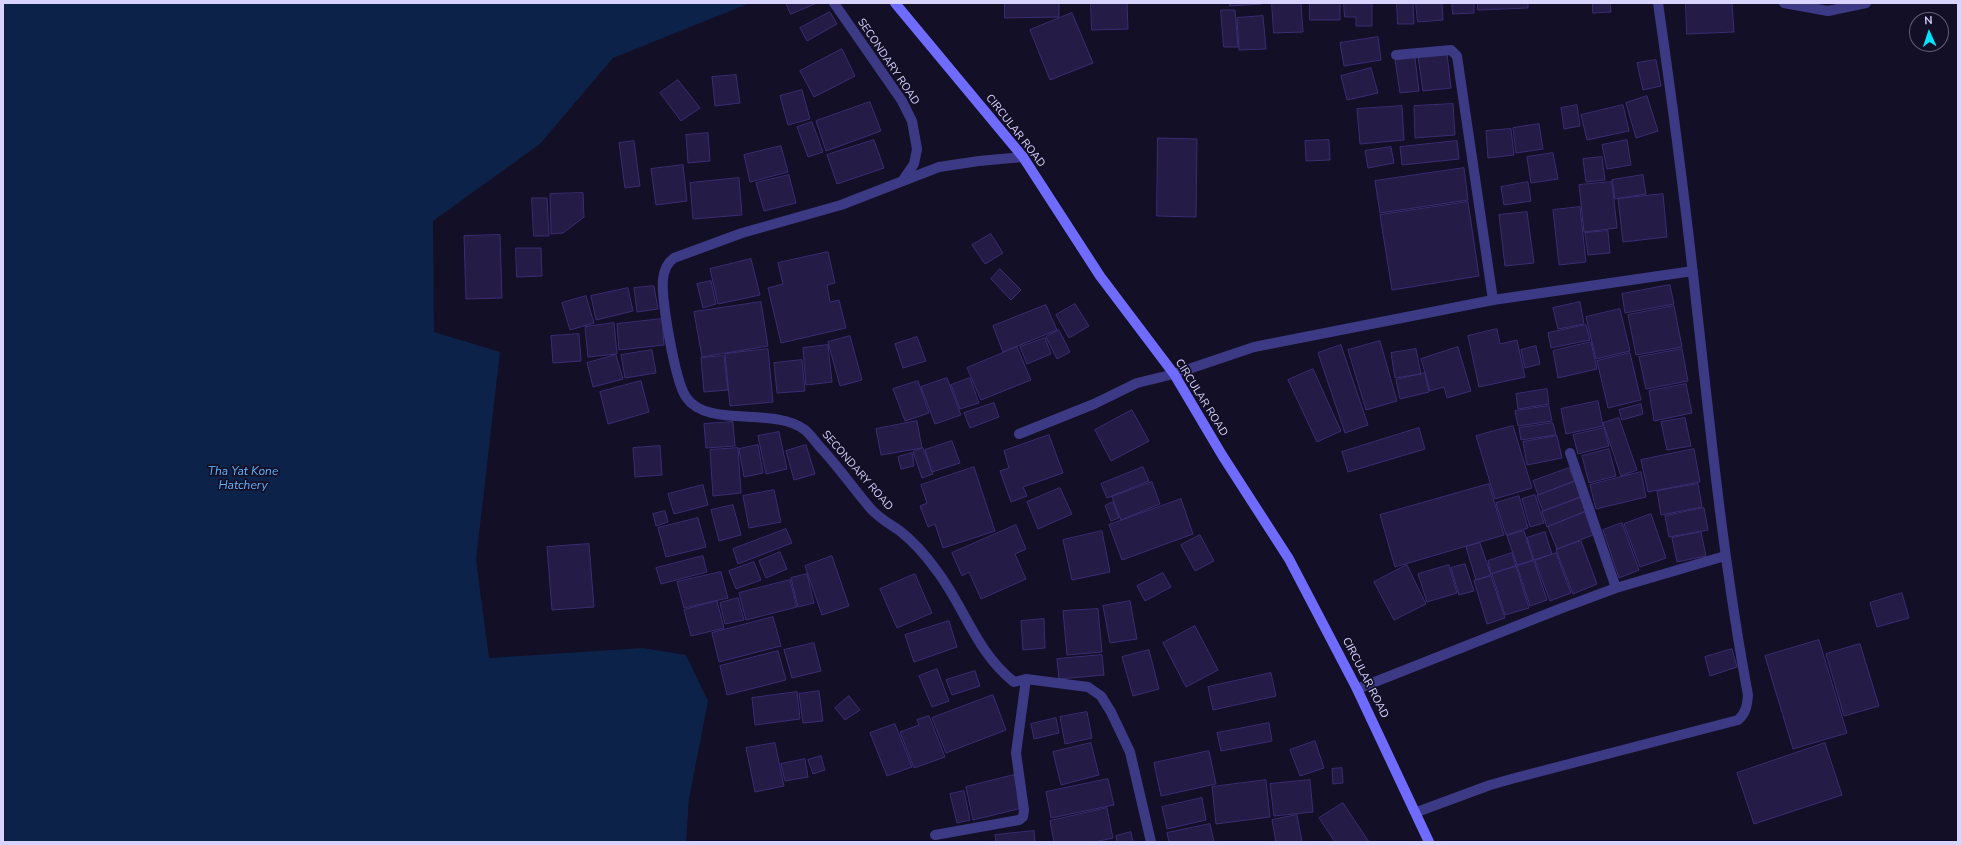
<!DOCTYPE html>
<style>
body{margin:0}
#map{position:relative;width:1961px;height:845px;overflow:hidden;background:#130f26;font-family:"Nunito Sans",sans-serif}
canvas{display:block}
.frame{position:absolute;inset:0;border:4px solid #d9d4ff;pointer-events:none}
.north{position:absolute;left:1909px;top:12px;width:40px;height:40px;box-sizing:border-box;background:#130f26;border:1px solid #625e7d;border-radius:50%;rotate:357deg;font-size:11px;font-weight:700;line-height:16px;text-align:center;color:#d9d4ff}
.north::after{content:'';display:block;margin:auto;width:14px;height:18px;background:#00e5ff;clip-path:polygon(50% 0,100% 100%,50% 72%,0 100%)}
</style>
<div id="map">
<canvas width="1961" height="845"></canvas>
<div class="frame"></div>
<div class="north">N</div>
</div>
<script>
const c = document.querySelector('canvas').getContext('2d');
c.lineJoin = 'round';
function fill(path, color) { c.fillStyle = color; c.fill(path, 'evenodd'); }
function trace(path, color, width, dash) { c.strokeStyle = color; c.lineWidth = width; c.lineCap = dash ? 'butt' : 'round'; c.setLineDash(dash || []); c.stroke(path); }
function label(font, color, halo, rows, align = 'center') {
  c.font = font + ' "Nunito Sans",sans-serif'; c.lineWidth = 3.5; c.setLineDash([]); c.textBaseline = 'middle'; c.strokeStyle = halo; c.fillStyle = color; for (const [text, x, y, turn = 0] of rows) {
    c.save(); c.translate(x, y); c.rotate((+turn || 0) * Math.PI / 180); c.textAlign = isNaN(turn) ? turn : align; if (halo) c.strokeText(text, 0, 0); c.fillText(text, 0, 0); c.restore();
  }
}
fill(new Path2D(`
 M3,3H750L613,58L540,144L433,221L434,332L500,352L476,560L489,658L643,648L686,655L708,701L689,799L686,842H3Z`), '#0c2248');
const building = new Path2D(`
 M786,3H817L791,14Z
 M1005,3H1059V17L1005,18Z
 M1091,3H1127L1128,29L1092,30Z
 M1230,3H1262V4L1230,6Z
 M1272,3H1301L1303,32L1274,33Z
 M1310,3H1340V20H1310Z
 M1344,3H1372V26H1356V17H1345Z
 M1397,3H1413L1414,24H1398Z
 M1416,3H1442L1443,20L1418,22Z
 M1452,3H1474V13L1453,14Z
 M1478,3H1528V8L1478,10Z
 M1593,3H1610L1611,12L1593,13Z
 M1686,3H1732L1734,32L1687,34Z
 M1221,10H1235L1238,47H1224Z
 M830,12L837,24L807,41L800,28Z
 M1072,13L1093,63L1050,80L1030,30Z
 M1263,16L1266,49L1239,50L1237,18Z
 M1378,37L1381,60L1344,66L1340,43Z
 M842,49L855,76L814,97L800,71Z
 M1447,54L1451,88L1423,91L1418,57Z
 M1415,58L1419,91L1400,93L1395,60Z
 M1656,60L1661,86L1643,90L1637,63Z
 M1371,68L1378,93L1347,100L1341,76Z
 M736,75L740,103L715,106L712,77Z
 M678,80L700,108L681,121L660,93Z
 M802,90L810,119L788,125L780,96Z
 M1647,96L1658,131L1636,138L1626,103Z
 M870,102L881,131L826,151L816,121Z
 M1453,104L1455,135L1415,138L1414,106Z
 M1577,105L1580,126L1564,129L1561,108Z
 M1623,105L1629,131L1587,140L1581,115Z
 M1402,106L1404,140L1360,144L1357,109Z
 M812,122L823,152L808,157L797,127Z
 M1539,124L1543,149L1516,153L1513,128Z
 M1511,129L1514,155L1488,158L1486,131Z
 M708,133L710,161L688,163L686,135Z
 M1158,138L1197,139L1196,217L1157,216Z
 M874,140L884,168L837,184L827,155Z
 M1329,140L1330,160L1306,161L1305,141Z
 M1627,140L1631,165L1607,169L1602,145Z
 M634,141L640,186L625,188L619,143Z
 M1457,141L1459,159L1402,165L1400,147Z
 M781,146L788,172L750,182L744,155Z
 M1391,147L1394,163L1368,168L1365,151Z
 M1553,153L1558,179L1531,183L1527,157Z
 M1602,157L1605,180L1586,182L1583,159Z
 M683,165L687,201L656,205L651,169Z
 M1464,168L1468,200L1380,213L1375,181Z
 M789,175L796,203L764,211L756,183Z
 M1643,175L1646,194L1615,199L1612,180Z
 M739,178L742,215L693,219L690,183Z
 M1528,182L1531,201L1504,205L1501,187Z
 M1612,182L1617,228L1584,232L1579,185Z
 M583,193L584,217L563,233L551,234L550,194Z
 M1663,194L1667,237L1623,242L1618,199Z
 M532,198H547L549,236H534Z
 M1468,202L1479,276L1392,290L1380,215Z
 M1580,207L1586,262L1559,265L1553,210Z
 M1527,212L1534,263L1505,266L1499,215Z
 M1608,231L1610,253L1588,255L1585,233Z
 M991,234L1003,253L985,264L972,245Z
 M500,235L502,298L466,299L464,236Z
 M516,248H541L542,276L517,277Z
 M828,252L835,283L827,285L830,302L839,300L846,328L781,343L768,288L783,284L778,263Z
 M751,259L760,295L718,304L710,269Z
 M1000,269L1021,290L1011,300L991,279Z
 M711,281L716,304L703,308L697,284Z
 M1670,285L1674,304L1625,313L1622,294Z
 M654,286L658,309L637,312L634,288Z
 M628,288L633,311L596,320L591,296Z
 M586,296L594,323L570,330L562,303Z
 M761,302L768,346L702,357L694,312Z
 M1580,302L1584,324L1558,329L1553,308Z
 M1075,304L1089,326L1069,338L1056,315Z
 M1046,305L1057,330L1003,352L993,326Z
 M1674,306L1682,347L1636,355L1628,315Z
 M1620,309L1630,351L1596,359L1586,317Z
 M662,319L664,345L619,350L617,324Z
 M614,323L617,354L588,357L585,327Z
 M1586,325L1590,340L1551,348L1548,333Z
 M1497,329L1500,344L1517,340L1525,377L1479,387L1468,336Z
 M1059,330L1070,352L1057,359L1046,337Z
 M579,334L581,361L553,363L551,336Z
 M850,336L862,380L840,386L828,342Z
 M917,337L926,361L903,368L895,344Z
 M1045,338L1051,354L1027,364L1020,347Z
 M1380,341L1397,401L1366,410L1348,350Z
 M1591,342L1597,369L1558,378L1553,351Z
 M828,345L832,382L806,385L803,348Z
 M1341,345L1368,425L1345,433L1318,353Z
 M1536,346L1540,364L1525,368L1521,350Z
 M1017,347L1031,380L981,400L967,368Z
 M1458,347L1471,391L1447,398L1444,387L1430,391L1421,359Z
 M768,349L773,402L730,406L725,354Z
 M1416,349L1421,374L1395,378L1391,353Z
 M1682,349L1688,381L1646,389L1639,357Z
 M652,350L656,373L625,378L621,355Z
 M1630,353L1641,400L1608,408L1597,361Z
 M616,355L623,379L593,387L587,363Z
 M724,356L728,390L704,392L701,358Z
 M802,360L805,391L777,393L774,363Z
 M1313,369L1341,431L1317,442L1288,380Z
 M1425,373L1429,392L1400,399L1396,380Z
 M947,378L961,415L935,424L921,387Z
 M970,378L979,403L960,409L951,385Z
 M641,381L649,412L608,424L600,392Z
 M918,381L929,413L905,421L893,389Z
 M1686,384L1692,413L1654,421L1649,391Z
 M1547,389L1549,404L1518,409L1516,394Z
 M1598,401L1603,426L1566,434L1561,409Z
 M994,403L999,417L970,428L964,413Z
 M1641,404L1643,414L1622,420L1619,410Z
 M1549,406L1552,421L1518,426L1515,411Z
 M1132,410L1149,441L1111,461L1095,430Z
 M1619,418L1637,470L1621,476L1603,423Z
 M1685,418L1691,446L1667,450L1661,422Z
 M917,421L922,448L881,455L876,429Z
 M733,422L735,446L706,448L704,424Z
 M1553,423L1556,435L1521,440L1519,428Z
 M1513,426L1532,488L1495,499L1476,436Z
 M1419,428L1425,449L1348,472L1342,452Z
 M1604,428L1609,446L1578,454L1573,435Z
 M779,432L787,469L766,474L758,436Z
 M1049,435L1063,473L1023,487L1027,496L1011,502L1000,471L1009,468L1004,451Z
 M1557,436L1562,458L1527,465L1523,442Z
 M952,441L960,463L932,472L925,450Z
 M758,445L763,473L744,477L739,449Z
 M806,445L815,474L794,480L786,451Z
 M660,446L662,475L635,477L633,448Z
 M738,448L741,493L713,496L710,450Z
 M923,448L933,474L922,478L913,452Z
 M1609,449L1616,476L1589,483L1582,456Z
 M1694,449L1700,482L1648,492L1641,460Z
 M912,453L914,466L901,469L898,457Z
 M974,467L995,531L943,548L935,524L928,527L920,506L927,503L921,485Z
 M1143,467L1149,481L1107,498L1101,484Z
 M1569,468L1575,481L1538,495L1533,481Z
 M1641,472L1646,497L1596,509L1590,485Z
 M1575,481L1581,497L1543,511L1537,496Z
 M1152,482L1160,504L1121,520L1112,497Z
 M1489,484L1504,535L1395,567L1380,515Z
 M1698,484L1702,507L1661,515L1657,491Z
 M703,485L708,505L674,514L668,494Z
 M1060,488L1072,514L1038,529L1027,502Z
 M774,490L781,522L749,528L743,496Z
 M1535,495L1544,523L1530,527L1522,499Z
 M1519,496L1528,528L1506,535L1496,503Z
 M1581,497L1586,511L1547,527L1542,512Z
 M1181,499L1193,534L1122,560L1109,525Z
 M1113,502L1119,518L1111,521L1105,506Z
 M733,505L741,535L719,541L711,510Z
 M1704,508L1708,530L1669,537L1665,516Z
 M665,511L668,522L656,526L653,514Z
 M1585,512L1593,535L1557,549L1548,527Z
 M1651,514L1666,558L1640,567L1624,524Z
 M698,518L706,547L666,557L658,528Z
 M1622,523L1639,570L1619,578L1603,530Z
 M1016,525L1026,549L1015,554L1026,579L981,599L969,572L962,576L952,553Z
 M786,529L792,543L738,564L733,549Z
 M1102,531L1110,572L1072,580L1063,540Z
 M1524,531L1533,560L1517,565L1507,536Z
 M1545,532L1552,554L1534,560L1527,538Z
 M1701,532L1706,556L1677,562L1672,538Z
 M1200,535L1214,561L1195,571L1181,545Z
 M1581,541L1597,584L1573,594L1556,550Z
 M1480,543L1491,575L1476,580L1466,547Z
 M589,544L594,607L552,610L547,547Z
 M780,552L787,569L766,578L759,561Z
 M1512,553L1516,566L1491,574L1488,561Z
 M1556,553L1571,593L1550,601L1535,561Z
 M703,556L707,572L661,584L656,568Z
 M832,556L849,606L822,615L805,566Z
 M1534,561L1547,600L1530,606L1517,566Z
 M754,562L761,580L736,589L729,571Z
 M1465,564L1474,591L1459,595L1451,568Z
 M1407,565L1426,604L1394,620L1374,582Z
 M1449,565L1457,593L1427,602L1418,574Z
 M1516,566L1529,608L1505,615L1492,574Z
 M721,572L728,598L684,608L677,582Z
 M1163,573L1171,587L1145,601L1137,586Z
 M807,574L814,603L798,607L791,578Z
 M915,574L932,613L897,628L880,589Z
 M1491,576L1505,618L1487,624L1474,581Z
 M790,580L797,607L746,620L739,593Z
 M1902,593L1909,618L1877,627L1870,603Z
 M738,598L744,620L725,624L720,603Z
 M717,601L724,628L691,636L684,610Z
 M1130,601L1137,639L1110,643L1103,606Z
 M1098,609L1102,652L1067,655L1063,611Z
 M773,617L781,646L719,662L712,633Z
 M1044,619L1045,648L1023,650L1021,621Z
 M949,621L957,647L914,662L905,635Z
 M1195,626L1218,670L1186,687L1163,643Z
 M1819,640L1847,733L1793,749L1765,656Z
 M814,643L821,671L792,678L784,650Z
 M1860,644L1879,706L1844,716L1826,654Z
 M1732,649L1737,667L1710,676L1705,657Z
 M1149,650L1159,689L1133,696L1122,657Z
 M778,651L786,680L727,695L720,666Z
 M1102,655L1104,675L1059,679L1057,659Z
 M937,669L949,701L932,707L919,676Z
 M975,671L980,686L952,695L946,680Z
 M1271,673L1276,696L1213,710L1208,687Z
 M819,691L823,721L803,723L799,694Z
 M797,692L800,719L755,725L752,698Z
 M993,695L1006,730L946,753L932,718Z
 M849,696L860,710L845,720L835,708Z
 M1087,712L1092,738L1065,744L1060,717Z
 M929,716L945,757L914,768L900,732L919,725L917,720Z
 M1056,718L1059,733L1034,739L1031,724Z
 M1269,723L1272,741L1221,751L1217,733Z
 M895,724L912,767L887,776L870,733Z
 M1315,741L1324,768L1300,776L1290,750Z
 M775,743L784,786L755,792L746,748Z
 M1091,743L1099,775L1061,785L1053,752Z
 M1825,743L1842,795L1754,824L1737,773Z
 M1209,751L1216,784L1161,796L1154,763Z
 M821,756L825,770L813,774L808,760Z
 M805,759L808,777L785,781L781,764Z
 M1342,768L1343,783L1333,784L1332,769Z
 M1014,775L1022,808L973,820L966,787Z
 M1108,779L1114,805L1051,818L1046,792Z
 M1266,780L1270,817L1216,824L1212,787Z
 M1310,780L1313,812L1274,816L1270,784Z
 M964,791L970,820L957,823L950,794Z
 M1202,798L1206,820L1167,829L1162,807Z
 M1343,803L1369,842H1335L1319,818Z
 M1107,808L1113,838L1095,842H1054L1050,821Z
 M1297,815L1302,842H1276L1272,820Z
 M1210,824L1214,842H1169L1167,833Z
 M1034,831L1035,842H996L995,835Z
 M1131,832L1133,842H1117L1116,836Z`);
fill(building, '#241b47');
trace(building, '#3b2d73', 1);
trace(new Path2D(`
 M834,3L902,101L912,121L917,149L914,164L903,180
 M1784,3L1828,11L1866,3
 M1396,55L1451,50L1457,56L1493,300
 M1023,157L979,161L939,167L841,205L742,233L674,258C667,263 664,270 663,279C661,299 675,381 686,397C707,429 774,406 805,430C810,434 815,441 819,446C838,466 853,488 871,509C880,519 890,524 900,531C914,542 927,557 937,571C965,608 976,652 1014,682L1026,679L1088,687L1101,696L1111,712L1130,752L1151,842
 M1019,434L1094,404L1137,383L1174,374L1254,347L1493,300L1693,271
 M1570,453L1616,588
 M1357,689L1562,608L1616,588L1725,556
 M1417,812L1490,785L1515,778L1738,720C1746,713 1747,706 1748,695C1722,556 1709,415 1693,274C1683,184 1671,93 1658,3
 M935,835L1019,820L1023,817L1024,810L1016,753L1026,679`), '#3d3a85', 10);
trace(new Path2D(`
 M895,3L1023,157L1100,276L1174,374L1222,455L1289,559L1357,689L1429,842`), '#6f6bff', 10);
label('11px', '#d9d4ff', '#130f26', [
 ["SECONDARY ROAD",888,62,56],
 ["CIRCULAR ROAD",1015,131,52],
 ["CIRCULAR ROAD",1201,398,58],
 ["SECONDARY ROAD",857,471,49],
 ["CIRCULAR ROAD",1365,678,63]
]);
label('italic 12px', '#62b6ff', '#130f26', [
 ["Tha Yat Kone",243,472],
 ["Hatchery",243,486]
]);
</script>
